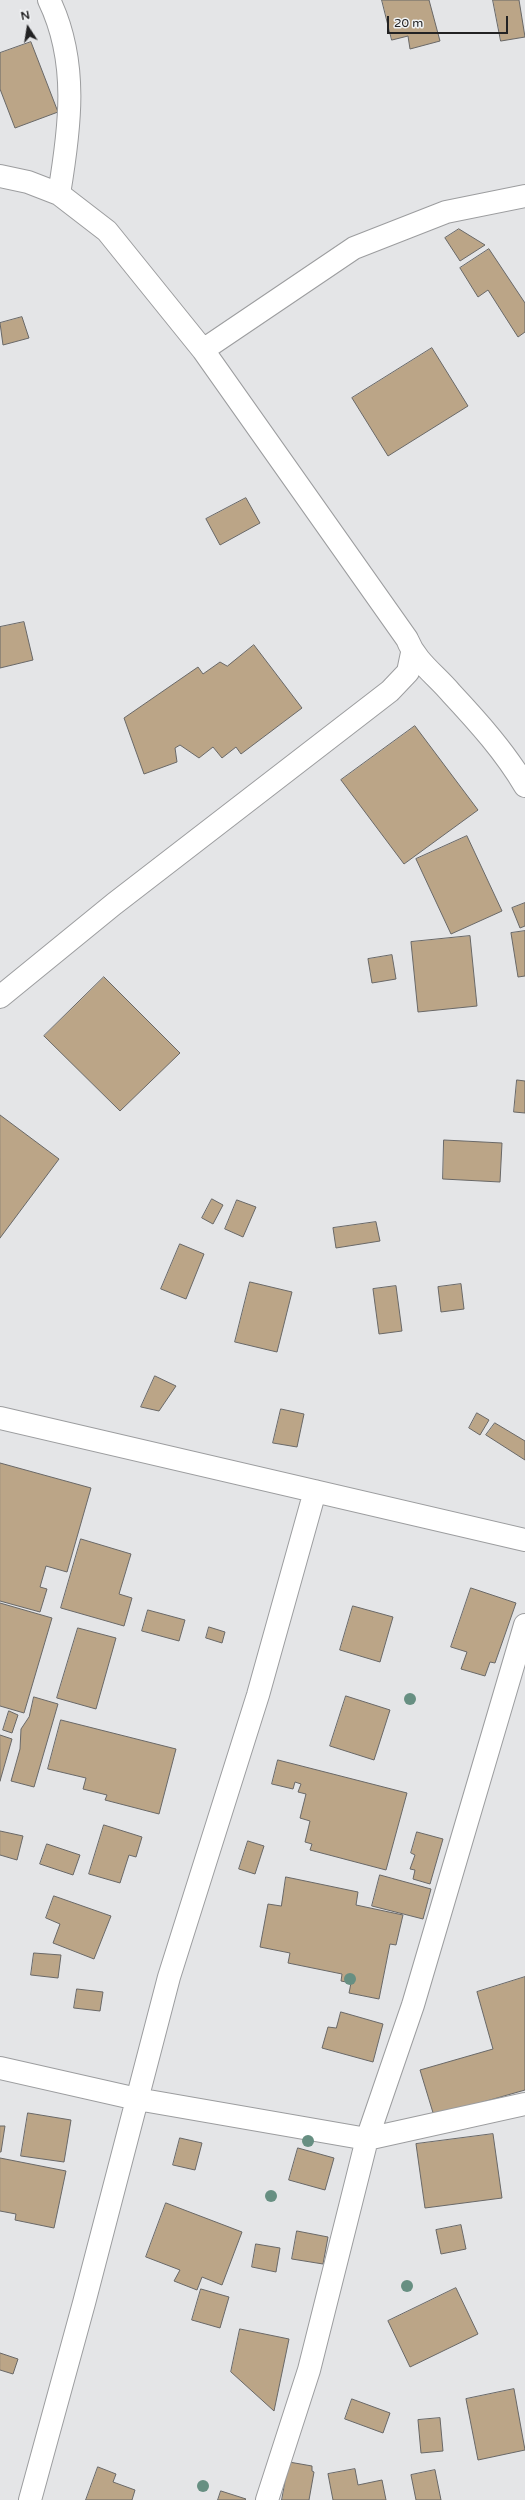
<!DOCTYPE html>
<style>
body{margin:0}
#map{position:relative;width:525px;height:2500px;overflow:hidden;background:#e4e5e7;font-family:"Varela Round",sans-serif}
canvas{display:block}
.north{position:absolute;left:8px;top:8px;width:40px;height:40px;-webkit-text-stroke:3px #f1f3f4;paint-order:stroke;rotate:348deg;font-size:11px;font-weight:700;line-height:16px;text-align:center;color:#222223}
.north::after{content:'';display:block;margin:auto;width:14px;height:18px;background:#222223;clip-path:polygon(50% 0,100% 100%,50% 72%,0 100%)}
.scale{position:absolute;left:387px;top:16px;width:121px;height:18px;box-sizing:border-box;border:2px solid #222223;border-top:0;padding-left:5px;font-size:12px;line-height:14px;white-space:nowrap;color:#222223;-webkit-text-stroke:3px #f1f3f4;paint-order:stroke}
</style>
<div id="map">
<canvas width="525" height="2500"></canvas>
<div class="north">N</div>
<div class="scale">20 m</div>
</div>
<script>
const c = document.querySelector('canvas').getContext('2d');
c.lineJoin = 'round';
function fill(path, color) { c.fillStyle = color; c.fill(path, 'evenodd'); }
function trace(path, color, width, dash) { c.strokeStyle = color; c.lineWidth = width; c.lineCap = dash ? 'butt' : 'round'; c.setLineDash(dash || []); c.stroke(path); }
const building = new Path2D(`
 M382,0H429L440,41L410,49L408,36L392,40Z
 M493,0H519L525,37L501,41Z
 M31,42L58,112L15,128L0,89V53Z
 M459,229L485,245L460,261L445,238Z
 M489,249L525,303V332L518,337L488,290L478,297L460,268Z
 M22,317L29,338L3,345L0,323Z
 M432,348L468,406L388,456L352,398Z
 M246,498L260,523L220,545L206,519Z
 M24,622L33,660L0,668V627Z
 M254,645L302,708L241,754L236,747L222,758L213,747L199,758L180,745L175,748L177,762L144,774L124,718L198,667L203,674L220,662L227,666Z
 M415,726L478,810L404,864L341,780Z
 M467,836L502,911L451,934L416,859Z
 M525,903V926L520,928L512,908Z
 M525,931V976L518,977L511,933Z
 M470,936L477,1006L418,1012L411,942Z
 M392,955L396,979L372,983L368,959Z
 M104,977L180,1053L120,1111L44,1036Z
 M517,1080L525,1081V1113L514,1112Z
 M0,1115L59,1159L0,1238Z
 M444,1140L502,1143L500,1182L443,1179Z
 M212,1199L223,1205L213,1224L202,1218Z
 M237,1200L256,1207L243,1237L225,1229Z
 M376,1222L380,1241L336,1248L333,1228Z
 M180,1244L204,1254L186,1299L161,1289Z
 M250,1282L292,1292L277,1352L235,1342Z
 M461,1284L464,1309L441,1312L438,1287Z
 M396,1286L402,1331L379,1334L373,1289Z
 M155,1376L176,1386L159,1411L141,1407Z
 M281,1409L304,1414L297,1447L273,1443Z
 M477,1413L489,1420L480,1435L469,1428Z
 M495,1423L525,1441V1460L486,1435Z
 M0,1463L91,1488L67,1572L46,1566L40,1587L47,1589L40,1612L0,1601Z
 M81,1539L131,1554L119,1594L132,1598L124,1626L61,1608Z
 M471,1588L516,1603L495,1663L490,1662L485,1676L461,1669L467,1652L451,1647Z
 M0,1603L52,1618L24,1713L0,1706Z
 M353,1606L393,1617L380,1662L340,1650Z
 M148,1610L185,1620L179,1641L142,1631Z
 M209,1627L225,1632L222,1643L206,1638Z
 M78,1628L116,1638L96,1709L57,1698Z
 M346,1696L390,1710L374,1760L330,1746Z
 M34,1697L58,1704L34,1787L11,1781L20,1749L21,1729L29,1717Z
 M9,1711L18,1715L12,1733L3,1730Z
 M61,1720L176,1749L159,1814L105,1800L107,1795L83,1789L86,1778L48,1769Z
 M0,1735L12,1739L0,1781Z
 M278,1760L407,1793L386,1870L310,1850L312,1844L305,1842L310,1821L300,1818L306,1794L298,1792L301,1784L295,1782L293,1789L272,1784Z
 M104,1825L142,1837L136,1857L129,1855L120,1883L89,1874Z
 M0,1831L23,1836L17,1860L0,1855Z
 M417,1832L443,1839L430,1884L413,1879L415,1870L410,1869L415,1855L411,1853Z
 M248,1841L264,1846L255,1874L239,1869Z
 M47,1844L80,1855L73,1875L40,1864Z
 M380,1875L431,1889L423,1919L372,1906Z
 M286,1877L358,1892L356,1905L403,1915L396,1945L390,1944L379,1999L349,1993L351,1983L341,1981L342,1974L288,1963L290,1953L260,1947L268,1904L281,1906Z
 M54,1896L111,1916L94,1959L53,1943L60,1924L46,1918Z
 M34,1953L61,1955L58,1978L31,1975Z
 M525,1977V2090L434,2116L420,2070L493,2049L477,1992Z
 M77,1989L103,1992L100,2011L74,2008Z
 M341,2012L383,2024L373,2062L322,2048L328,2027L336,2028Z
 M28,2113L71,2120L64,2162L21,2156Z
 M0,2126H5L1,2152H0Z
 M493,2134L502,2198L425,2208L416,2144Z
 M180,2138L202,2143L195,2170L173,2165Z
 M298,2148L334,2158L325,2190L289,2180Z
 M0,2158L66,2171L54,2228L15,2220L16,2214L0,2211Z
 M166,2203L242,2232L222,2285L202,2277L197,2290L174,2281L180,2270L146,2257Z
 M461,2225L466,2249L441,2254L436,2230Z
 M297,2231L328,2237L323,2264L292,2259Z
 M256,2244L280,2248L276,2272L252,2267Z
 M456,2288L478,2334L410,2367L388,2321Z
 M201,2289L229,2297L220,2328L192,2320Z
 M240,2329L289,2339L274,2411L231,2372Z
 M0,2353L18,2359L13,2374L0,2370Z
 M514,2389L525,2450L478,2460L466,2399Z
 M352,2399L390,2413L383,2433L345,2419Z
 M440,2418L443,2451L421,2453L418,2420Z
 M289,2462L312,2466V2471L314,2472L309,2500H282Z
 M98,2467L116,2474L113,2482L135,2490L132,2500H86Z
 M355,2469L358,2485L382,2480L386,2500H333L328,2474Z
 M435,2470L441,2500H416L411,2475Z
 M221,2491L246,2499L245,2500H218Z`);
fill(building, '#bba587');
trace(building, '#696867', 1);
const minor = new Path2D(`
 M49,0C79,62 70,128 59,194
 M0,176L28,182L59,194L107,231L203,350L407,639C416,662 435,674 451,693C478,722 505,752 525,786
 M203,350L354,248L446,212L525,196
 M0,997L114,904L390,691L408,672L412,653
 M0,1418L525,1540
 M0,2068L137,2099L367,2139L525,2104
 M30,2500L84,2303L169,1977L258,1695L315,1491
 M267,2500L309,2370L367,2139L413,2005L525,1625`);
trace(minor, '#9c9d9f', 24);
trace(minor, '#fff', 22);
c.fillStyle = '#678f82';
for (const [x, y] of [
 [410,1699],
 [350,1979],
 [308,2141],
 [271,2196],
 [407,2286],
 [203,2486]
]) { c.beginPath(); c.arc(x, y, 6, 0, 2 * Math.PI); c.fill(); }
</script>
